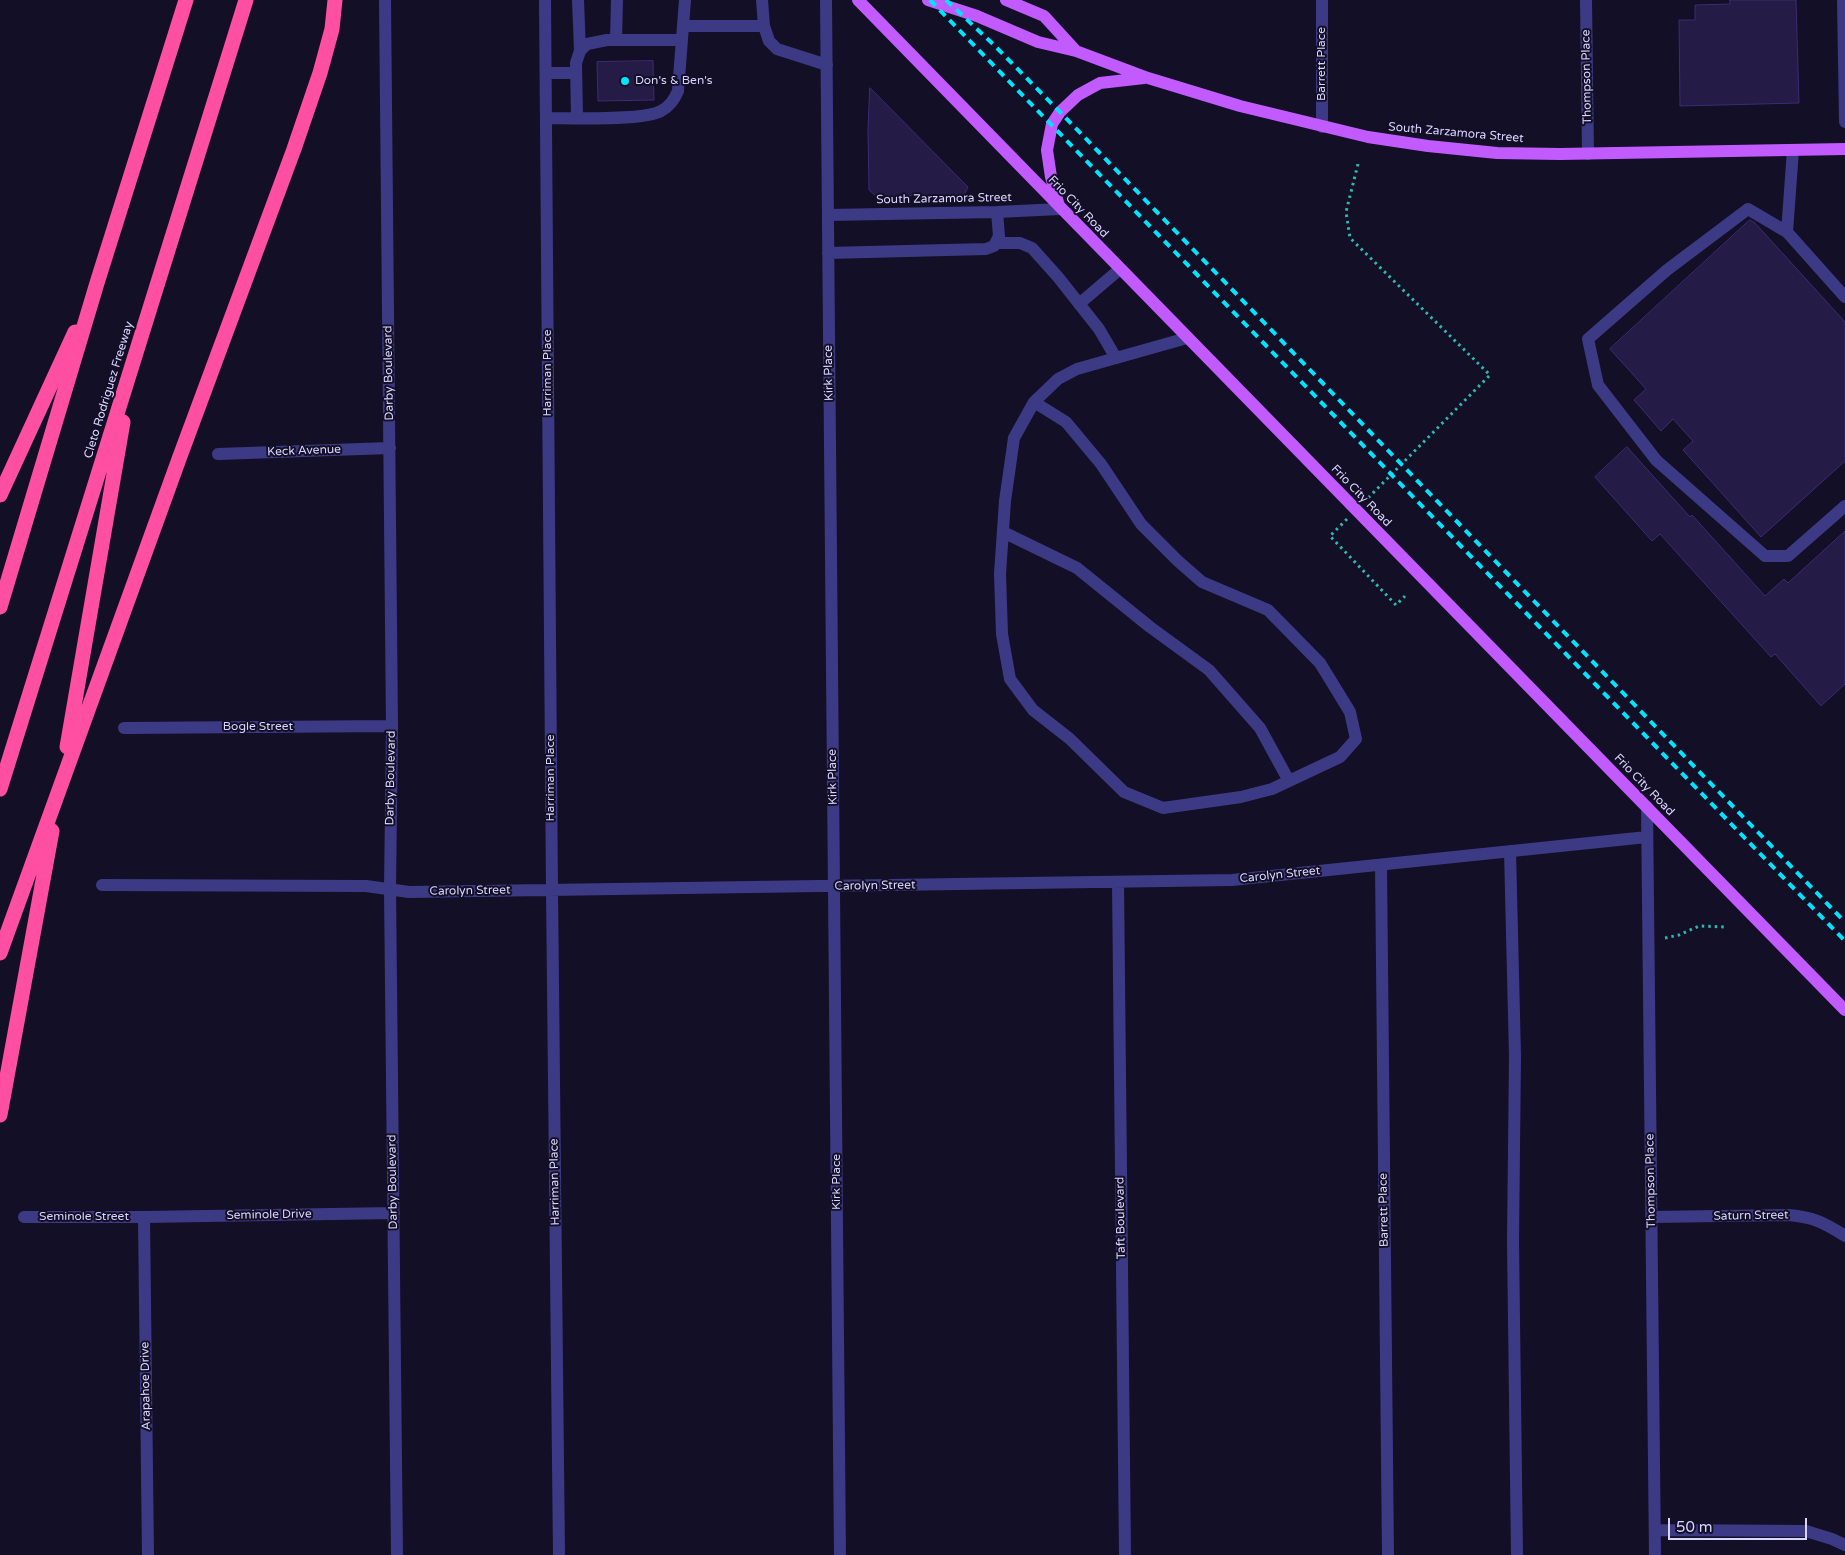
<!DOCTYPE html>
<style>
body{margin:0}
#map{position:relative;width:1845px;height:1555px;overflow:hidden;background:#130f26;font-family:"Varela Round",sans-serif}
canvas{display:block}
.scale{position:absolute;left:1668px;top:1518px;width:139px;height:22px;box-sizing:border-box;border:2px solid #d9d4ff;border-top:0;padding-left:6px;font-size:15px;line-height:18px;white-space:nowrap;color:#d9d4ff;-webkit-text-stroke:4px #130f26;paint-order:stroke}
</style>
<div id="map">
<canvas width="1845" height="1555"></canvas>
<div class="scale">50 m</div>
</div>
<script>
const c = document.querySelector('canvas').getContext('2d');
c.lineJoin = 'round';
function fill(path, color) { c.fillStyle = color; c.fill(path, 'evenodd'); }
function trace(path, color, width, dash) { c.strokeStyle = color; c.lineWidth = width; c.lineCap = dash ? 'butt' : 'round'; c.setLineDash(dash || []); c.stroke(path); }
function label(font, color, halo, rows, align = 'center') {
  c.font = font + ' "Varela Round",sans-serif'; c.lineWidth = 4; c.setLineDash([]); c.textBaseline = 'middle'; c.strokeStyle = halo; c.fillStyle = color; for (const [text, x, y, turn = 0] of rows) {
    c.save(); c.translate(x, y); c.rotate((+turn || 0) * Math.PI / 180); c.textAlign = isNaN(turn) ? turn : align; if (halo) c.strokeText(text, 0, 0); c.fillText(text, 0, 0); c.restore();
  }
}
const building = new Path2D(`
 M1730,0H1796L1799,103L1680,106L1679,20H1695V5L1730,4Z
 M653,61L654,100L598,101L597,62Z
 M870,88L968,187L964,195L876,196L869,190L868,130Z
 M1750,220L1755,223L1845,322V461L1761,537L1683,450L1693,441L1673,419L1661,431L1634,400L1646,389L1610,349Z
 M1627,447L1690,517L1692,515L1765,596L1784,579L1788,583L1845,531V684L1821,706L1775,654L1771,657L1660,534L1652,541L1595,477Z`);
fill(building, '#241b47');
trace(building, '#3b2d73', 1);
trace(new Path2D(`
 M1358,164L1346,212L1350,238L1490,375L1367,499
 M1347,519L1330,536L1396,605L1405,596
 M1665,938L1679,935L1699,926L1725,927`), '#2fb8b0', 3, [2.5, 4]);
trace(new Path2D(`
 M385,0L392,726L390,889L397,1555
 M545,0L552,890L559,1555
 M578,0L580,51
 M826,0L840,1555
 M1586,0L1588,154
 M1843,0L1845,122
 M683,26H764L762,0
 M764,26L769,41L777,49L827,65
 M616,40L617,0
 M546,73H576
 M546,118C569,118 644,121 661,111C670,106 674,100 678,91L685,0
 M577,118L576,63L580,51L587,44L607,40H682
 M1322,127V0
 M1793,150L1787,232L1748,209L1667,270L1588,339L1598,385L1656,460L1765,556H1788L1845,506
 M828,215L997,212L1060,209
 M1787,232L1845,297
 M997,243H1020L1032,248L1058,277L1099,329L1116,358
 M828,253L986,249L994,246L999,236L997,212
 M1079,304L1120,269
 M1034,402L1066,422L1101,464L1141,524L1178,561L1202,582L1268,610L1320,663L1350,712L1356,739L1340,757L1272,789L1241,797L1163,808L1124,792L1070,739L1033,710L1010,679L1002,634L1000,574L1005,501L1014,438L1034,402L1058,379L1077,369L1187,338
 M218,454L390,448
 M1003,532L1077,568L1150,627L1209,670L1260,728L1289,781
 M124,728L392,726
 M1647,807L1655,1555
 M1510,851L1515,1056L1513,1241L1517,1555
 M1381,865L1388,1555
 M1118,882L1125,1555
 M102,885L366,886L409,892L1232,880L1647,837
 M24,1217H144L394,1213
 M144,1217L148,1555
 M1651,1217L1789,1215C1813,1217 1825,1223 1845,1236
 M1655,1530L1806,1531L1832,1539L1845,1545`), '#3d3a85', 12);
trace(new Path2D(`
 M858,0L1845,1010
 M928,0L977,16L1038,42L1076,51L1148,78L1240,106L1368,137L1428,146L1497,153L1560,154L1845,149
 M1006,0L1044,16L1076,51
 M1059,206L1051,177L1047,150L1052,124L1060,112L1078,95L1100,83L1144,78`), '#c25bff', 12);
trace(new Path2D(`
 M0,495L75,332
 M0,607L97,283L186,0
 M67,747L123,422
 M0,789L246,0
 M0,953L179,459L294,149L320,73L332,29L335,0
 M0,1115L52,831`), '#ff4fa3', 15);
trace(new Path2D(`
 M930,0L1845,941
 M946,0L993,44L1060,112L1845,922`), '#00e5ff', 4, [8, 6]);
for (const [x, y, r, color] of [
 [625,81,5,"#00e5ff"]
]) { const dot = new Path2D(); dot.arc(x, y, r, 0, 2 * Math.PI); c.fillStyle = color; c.fill(dot); trace(dot, '#130f26', 2); }
label('12px', '#d9d4ff', '#130f26', [
 ["Barrett Place",1322,64,-90],
 ["Thompson Place",1587,77,-91],
 ["South Zarzamora Street",1456,133,5],
 ["South Zarzamora Street",944,199,-1],
 ["Frio City Road",1078,207,46],
 ["Darby Boulevard",389,373,-91],
 ["Harriman Place",548,373,-90],
 ["Kirk Place",829,373,-91],
 ["Cleto Rodriguez Freeway",109,390,-73],
 ["Keck Avenue",304,451,-2],
 ["Frio City Road",1361,496,46],
 ["Bogle Street",258,727],
 ["Kirk Place",833,777,-91],
 ["Darby Boulevard",391,778,-89],
 ["Harriman Place",551,778,-90],
 ["Frio City Road",1644,785,46],
 ["Carolyn Street",1280,875,-6],
 ["Carolyn Street",875,886,-1],
 ["Carolyn Street",470,891,-1],
 ["Thompson Place",1651,1181,-91],
 ["Darby Boulevard",393,1182,-91],
 ["Harriman Place",555,1182,-91],
 ["Kirk Place",837,1182,-90],
 ["Barrett Place",1384,1210,-91],
 ["Seminole Drive",269,1215,-1],
 ["Saturn Street",1751,1216,-1],
 ["Seminole Street",84,1217],
 ["Taft Boulevard",1121,1218,-91],
 ["Arapahoe Drive",146,1386,-91]
]);
label('12px', '#d9d4ff', '#130f26', [
 ["Don's & Ben's",635,81]
], 'left');
</script>
